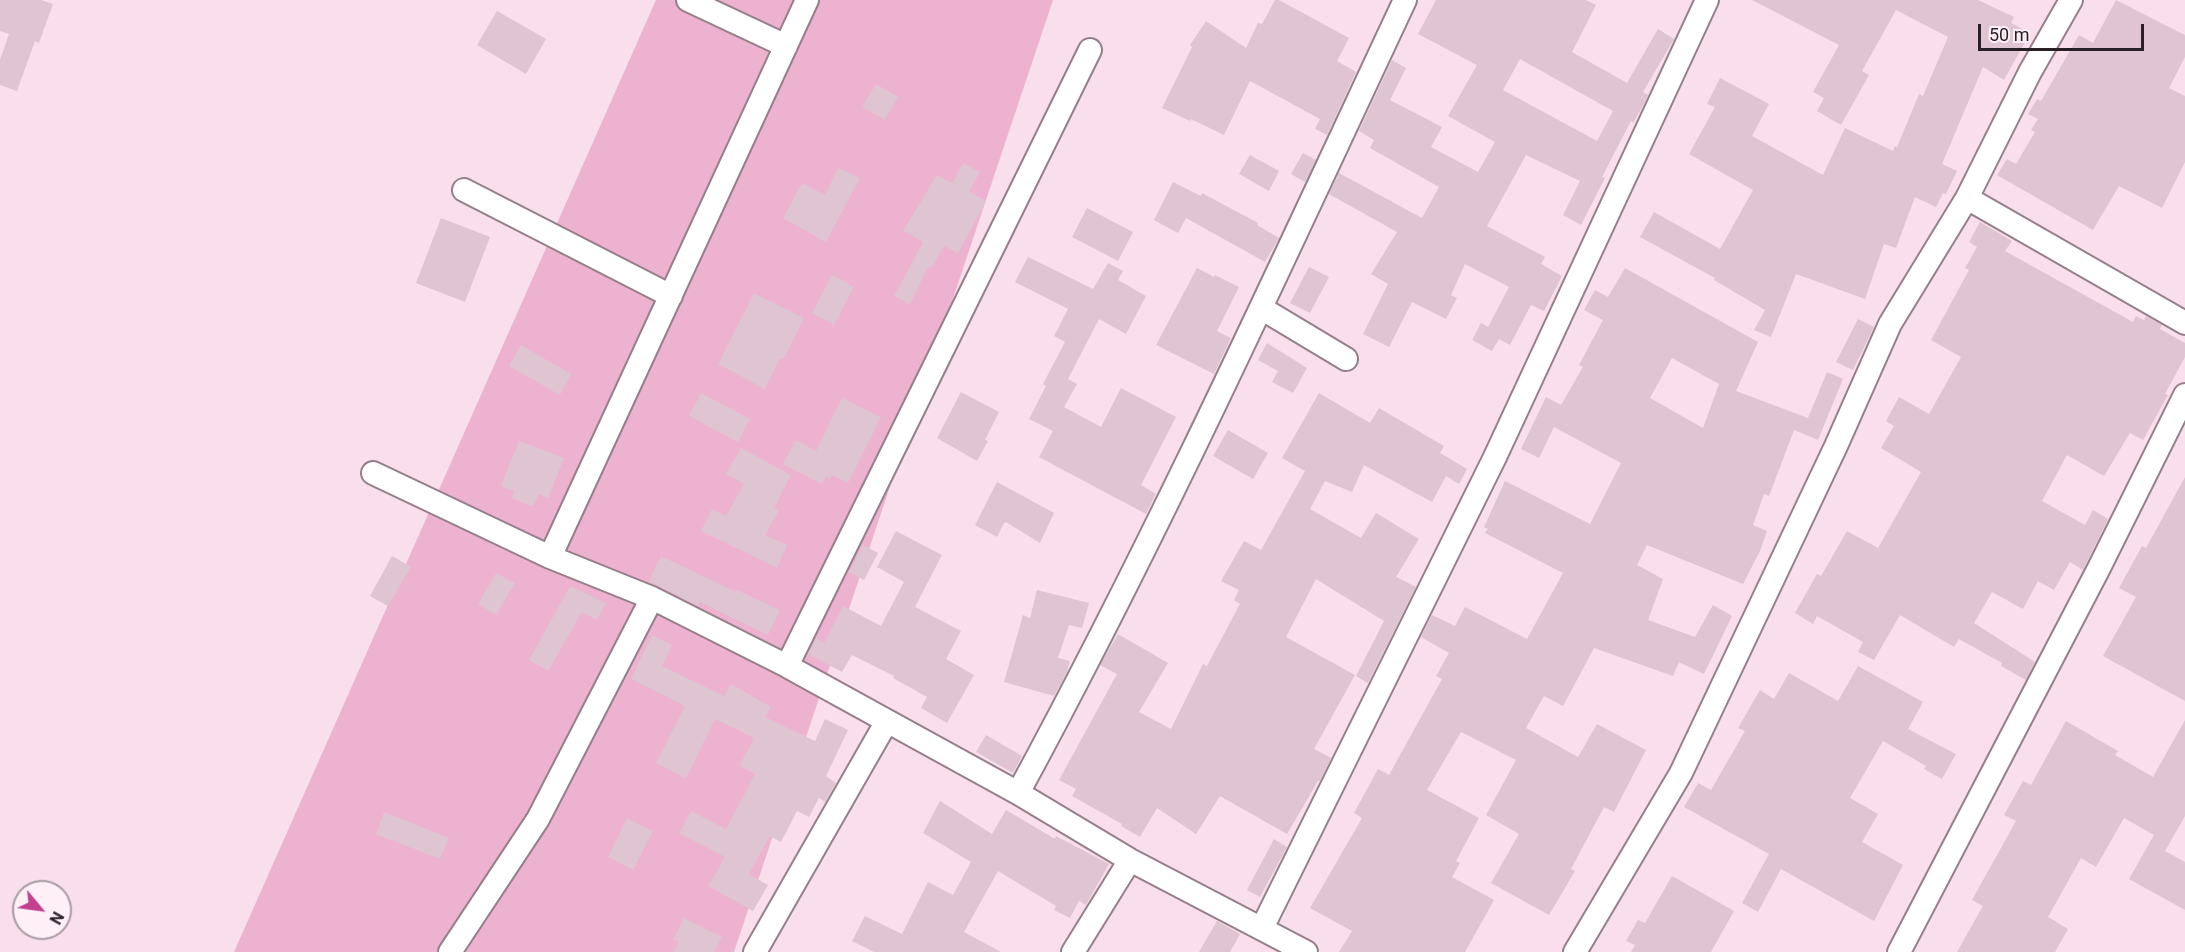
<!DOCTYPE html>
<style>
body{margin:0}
#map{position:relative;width:2185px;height:952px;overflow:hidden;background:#f8dfeb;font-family:Roboto,sans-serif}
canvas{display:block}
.north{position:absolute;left:12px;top:880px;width:60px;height:60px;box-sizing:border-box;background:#ffeff7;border:2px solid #a99ca3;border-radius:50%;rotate:119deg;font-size:16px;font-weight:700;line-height:24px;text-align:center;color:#281f24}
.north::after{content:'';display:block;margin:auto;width:21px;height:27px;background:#c1418e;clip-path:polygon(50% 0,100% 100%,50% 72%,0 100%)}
.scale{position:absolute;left:1978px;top:24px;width:166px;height:27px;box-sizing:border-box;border:3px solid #281f24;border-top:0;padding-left:8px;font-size:18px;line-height:21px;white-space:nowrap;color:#281f24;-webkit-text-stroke:4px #ffeff7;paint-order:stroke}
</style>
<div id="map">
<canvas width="2185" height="952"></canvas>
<div class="north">N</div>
<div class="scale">50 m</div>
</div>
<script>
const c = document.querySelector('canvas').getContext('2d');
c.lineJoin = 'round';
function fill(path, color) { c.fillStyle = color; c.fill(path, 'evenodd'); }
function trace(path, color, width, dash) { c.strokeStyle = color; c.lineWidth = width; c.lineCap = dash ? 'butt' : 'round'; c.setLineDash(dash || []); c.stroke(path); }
fill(new Path2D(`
 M656,0H1053L734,952H234Z`), '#ecb2cf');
fill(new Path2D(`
 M0,0H41L53,4L39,43L35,41L17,91L0,85V60L9,34L0,31Z
 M1275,0H1279L1349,38L1337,61L1356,72L1327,135L1315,129L1320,119L1250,81L1224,135L1191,119L1190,121L1162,108L1192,47L1190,45L1206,21L1246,48L1258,23L1262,24Z
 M1436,0H1586L1596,5L1572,52L1627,83L1658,29L1674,39L1643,92L1648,95L1645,102L1633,123L1631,121L1602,177L1605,178L1581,225L1563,215L1580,181L1526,155L1487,226L1545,257L1541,264L1562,276L1544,311L1531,305L1510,345L1499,339L1492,351L1472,340L1481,323L1488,327L1509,287L1465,264L1451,295L1457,298L1446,319L1412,302L1389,347L1363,334L1388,284L1371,274L1397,232L1329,194L1339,173L1422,218L1439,187L1370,148L1374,140L1359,131L1392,60L1406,68L1390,100L1442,127L1431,147L1478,172L1495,142L1448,116L1477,65L1418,34ZM1520,59L1613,111L1597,141L1503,90Z
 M1752,0H1978L2014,17L2011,23L2030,33L2004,80L1983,67L1942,164L1957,171L1946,194L1943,193L1936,207L1915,197L1896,248L1884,244L1865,299L1796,274L1771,337L1754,330L1765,310L1714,280L1715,278L1640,237L1654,212L1720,249L1753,190L1689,154L1715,107L1707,104L1720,78L1769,104L1752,136L1823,175L1845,128L1893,151L1895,146L1897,147L1919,94L1923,96L1948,37L1896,10L1862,71L1869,75L1841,125L1817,111L1824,98L1813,92L1839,45Z
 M2116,0L2185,35V57L2169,88L2185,96V162L2162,208L2119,186L2093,230L1997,175L2007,159L2016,164L2035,132L2031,130L2038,119L2028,114L2037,99L2041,101L2079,35L2093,43Z
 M497,11L546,39L526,74L477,45Z
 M876,84L898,97L885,120L862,107Z
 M1303,153L1316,160L1305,182L1291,174Z
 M1250,155L1279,171L1269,191L1239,174Z
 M963,163L980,172L969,192L986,201L958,253L944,246L931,268L928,267L910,304L894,296L923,242L903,231L937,175L952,183Z
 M838,168L860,178L826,242L783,218L802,183L825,195Z
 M1173,182L1201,196L1202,193L1258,223L1257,225L1279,238L1265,262L1186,218L1178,233L1154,220Z
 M1087,208L1133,232L1118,261L1072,237Z
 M441,218L490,237L465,302L416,283Z
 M1980,222L2012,241L2005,251L2133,322L2136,316L2144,320L2146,316L2162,325L2160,329L2185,343V357L2165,394L2168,395L2143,440L2130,433L2104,476L2067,455L2042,501L2085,525L2093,510L2108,519L2083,570L2070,562L2054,590L2038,581L2023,609L1992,592L1974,623L2035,662L2026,680L2001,666L2002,663L1959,639L1954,647L1900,615L1874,660L1858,652L1863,642L1817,616L1813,624L1795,613L1817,574L1821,576L1847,531L1878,548L1921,472L1881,448L1894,426L1886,421L1899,397L1929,414L1961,357L1931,340L1969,270L1965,268L1977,247L1969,242Z
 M1028,257L1093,289L1108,263L1123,271L1118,280L1146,296L1126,334L1099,319L1068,379L1077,384L1064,407L1101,427L1121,388L1176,417L1141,485L1156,494L1146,514L1039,457L1053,431L1029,419L1046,386L1043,384L1065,342L1054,336L1068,309L1015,282Z
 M1309,267L1329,277L1310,313L1290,303Z
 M1197,268L1214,277L1215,275L1239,287L1217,331L1231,338L1214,374L1156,345Z
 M1625,268L1758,342L1736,391L1808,418L1827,372L1843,379L1818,440L1794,430L1769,496L1764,494L1753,525L1767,531L1760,551L1743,584L1647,545L1637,565L1663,579L1648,620L1695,637L1713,605L1732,616L1704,674L1679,662L1673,676L1594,648L1563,706L1544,696L1526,728L1578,757L1597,724L1646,750L1614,812L1604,807L1571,869L1575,871L1549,915L1491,883L1519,834L1486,815L1516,760L1461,732L1427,790L1479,818L1456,861L1460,863L1452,877L1494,900L1465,952H1339L1352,931L1310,908L1362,818L1354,813L1378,769L1389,775L1442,679L1436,676L1449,653L1421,637L1432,615L1455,626L1465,607L1527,639L1563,573L1485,533L1488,529L1484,527L1505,481L1590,524L1621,463L1554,427L1539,458L1521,449L1546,397L1561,405L1583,367L1579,365L1603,320L1584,310L1595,290L1608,297ZM1672,358L1719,384L1703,428L1650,398Z
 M832,275L854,287L834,325L812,313Z
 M754,293L804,318L783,360L780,358L765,389L718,364Z
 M1858,319L1874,327L1853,370L1836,362Z
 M1267,343L1307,368L1293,393L1272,382L1278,371L1258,360Z
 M521,345L571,374L560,395L509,366Z
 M961,392L999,412L985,440L988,441L977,461L937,438Z
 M701,393L750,419L738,442L689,416Z
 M1319,393L1370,423L1379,408L1444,446L1440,453L1467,469L1459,484L1446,476L1432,502L1364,465L1352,492L1325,481L1310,509L1361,538L1376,513L1419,539L1396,577L1416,587L1368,683L1356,676L1384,621L1316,579L1286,637L1355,675L1314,749L1331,758L1320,781H1318L1287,834L1220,796L1196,834L1157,808L1140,837L1121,826L1122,824L1072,796L1076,789L1059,780L1117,674L1100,665L1118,634L1168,663L1139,712L1171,729L1203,664L1207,666L1240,604L1234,600L1239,590L1221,581L1244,541L1261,550L1305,471L1282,458Z
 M842,398L881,417L848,483L832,475L830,479L826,477L822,484L783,464L796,440L816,451Z
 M1228,430L1268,453L1253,479L1213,456Z
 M519,441L564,458L548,498L539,494L533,507L512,498L514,491L501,486Z
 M741,448L791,475L774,508L779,510L765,535L787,545L777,568L701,531L712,509L726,516L744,484L726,474Z
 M2185,477V701L2103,656L2136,597L2119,588L2142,546L2146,548Z
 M997,482L1054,513L1040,543L1006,522L1004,523L997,537L975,525Z
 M896,531L942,555L915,607L961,631L946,659L974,675L947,723L921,708L927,697L893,678L894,676L852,655L842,672L808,654L816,638L824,643L843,606L881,626L904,582L877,567Z
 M863,545L878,553L864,580L849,572Z
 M392,556L411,567L388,606L370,596Z
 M661,556L736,592L737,590L780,610L768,635L700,602L698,606L649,581Z
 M496,573L515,583L496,615L478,604Z
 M570,586L606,603L597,620L582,612L548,671L529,660Z
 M1037,590L1089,603L1082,628L1069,625L1058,658L1070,661L1067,672L1054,696L1004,682L1023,615L1030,618Z
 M652,635L672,645L662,666L724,696L731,684L771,707L765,717L815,741L825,719L848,730L826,776L836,783L825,802L819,798L809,817L797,811L781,842L770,836L749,874L768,885L753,911L708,886L725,857L679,833L691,811L726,829L755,774L739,766L754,738L715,719L686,778L656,763L685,706L631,679Z
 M1858,666L1923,702L1908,729L1956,754L1942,779L1924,769L1926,766L1883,741L1850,798L1878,814L1862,842L1903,865L1874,921L1781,869L1758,912L1742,903L1769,854L1684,807L1698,783L1711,790L1745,731L1738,728L1760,690L1774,699L1789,673L1838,701Z
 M2185,720V816L2165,851L2185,862V910L2129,879L2154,835L2124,818L2096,867L2081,858L2048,917L2068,929L2055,952H1957L1983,906L1972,900L2016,821L2004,815L2023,781L2031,785L2066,721L2118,751L2115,755L2153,777Z
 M986,735L1022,756L1013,773L976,752Z
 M940,801L992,834L1006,810L1055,839L1056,836L1109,864L1086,905L1079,901L1070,918L1054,910L1056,906L998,871L964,932L1001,952H874L852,941L865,916L902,934L928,882L953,895L971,862L923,833Z
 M384,812L449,838L440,859L376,834Z
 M627,818L653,831L633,870L608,857Z
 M1274,839L1287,847L1260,897L1247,890Z
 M1672,876L1734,911L1711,952H1631L1635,945L1626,941L1638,920L1645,923Z
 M684,918L722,937L714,952H673L679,942L673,939Z
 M1217,921L1240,934L1230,952H1199Z`), '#dec5d1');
const minor = new Path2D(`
 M688,0L786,46
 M464,190L671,296
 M1967,198L2185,323
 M1261,308L1346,359
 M373,473L550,557L652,598L787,666L1018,793L1130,860L1306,952
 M550,557L807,0
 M787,666L1090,50
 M1018,793C1158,535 1280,267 1405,0
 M1262,928L1495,457L1707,0
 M450,952L538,819L652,598
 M755,952L887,721
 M1073,952L1130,860
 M1575,952L1681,773L1836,446L1890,324L1967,198L2030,72L2071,0
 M1899,952L2099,568L2185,395`);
trace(minor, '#967f8a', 26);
trace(minor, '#fff', 22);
</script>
